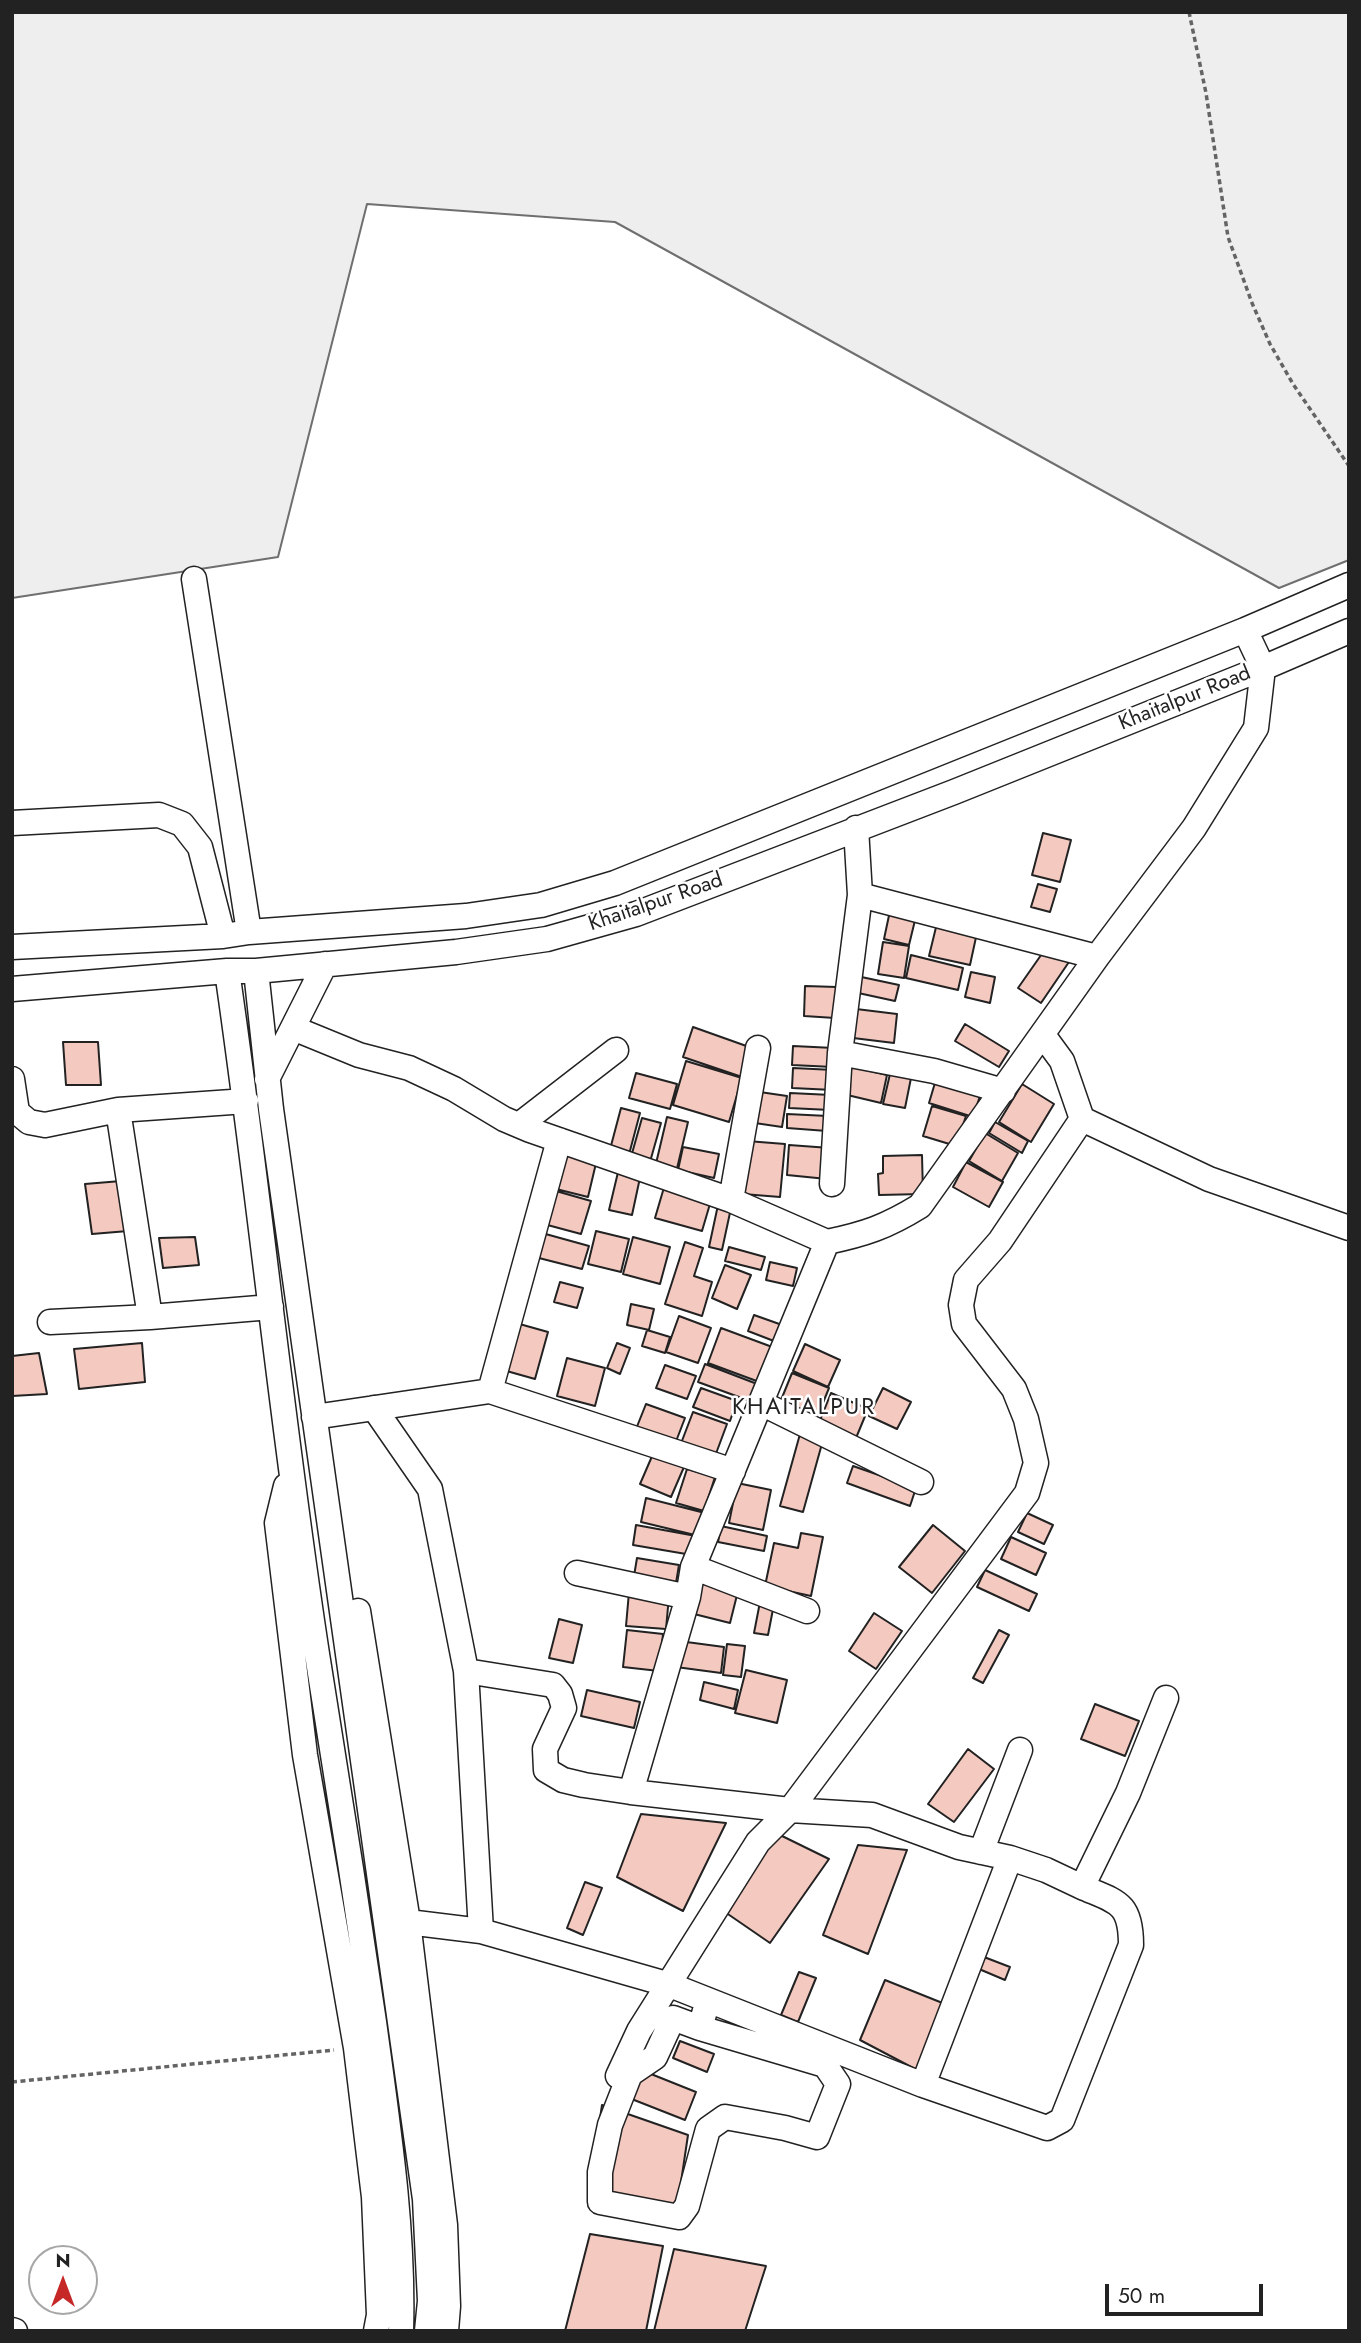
<!DOCTYPE html>
<style>
body{margin:0}
#map{position:relative;width:1361px;height:2343px;overflow:hidden;background:#fff;font-family:Jost,sans-serif}
canvas{display:block}
.frame{position:absolute;inset:0;border:14px solid #222;pointer-events:none}
.north{position:absolute;left:28px;top:2245px;width:70px;height:70px;box-sizing:border-box;background:#fff;border:2px solid #a7a7a7;border-radius:50%;rotate:0deg;font-size:19px;font-weight:700;line-height:28px;text-align:center;color:#222}
.north::after{content:'';display:block;margin:auto;width:24px;height:32px;background:#c62828;clip-path:polygon(50% 0,100% 100%,50% 72%,0 100%)}
.scale{position:absolute;left:1105px;top:2284px;width:158px;height:32px;box-sizing:border-box;border:4px solid #222;border-top:0;padding-left:9px;font-size:21px;line-height:24px;white-space:nowrap;color:#222;-webkit-text-stroke:5px #fff;paint-order:stroke}
</style>
<div id="map">
<canvas width="1361" height="2343"></canvas>
<div class="frame"></div>
<div class="north">N</div>
<div class="scale">50 m</div>
</div>
<script>
const c = document.querySelector('canvas').getContext('2d');
c.lineJoin = 'round';
function fill(path, color) { c.fillStyle = color; c.fill(path, 'evenodd'); }
function trace(path, color, width, dash) { c.strokeStyle = color; c.lineWidth = width; c.lineCap = dash ? 'butt' : 'round'; c.setLineDash(dash || []); c.stroke(path); }
function label(font, color, halo, rows, align = 'center') {
  c.font = font + ' Jost,sans-serif'; c.lineWidth = 5; c.setLineDash([]); c.textBaseline = 'middle'; c.strokeStyle = halo; c.fillStyle = color; for (const [text, x, y, turn = 0] of rows) {
    c.save(); c.translate(x, y); c.rotate((+turn || 0) * Math.PI / 180); c.textAlign = isNaN(turn) ? turn : align; if (halo) c.strokeText(text, 0, 0); c.fillText(text, 0, 0); c.restore();
  }
}
const green = new Path2D(`
 M12,12H1349V560L1279,588L615,222L367,204L278,557L12,598Z`);
fill(green, '#eee');
trace(green, '#6f6f6f', 2);
const building = new Path2D(`
 M1043,833L1071,840L1060,882L1032,875Z
 M1038,884L1057,889L1050,912L1031,907Z
 M891,906L917,912L909,945L884,939Z
 M938,919L978,928L970,965L929,956Z
 M883,942L909,946L904,978L878,974Z
 M1046,948L1071,959L1041,1003L1018,988Z
 M911,955L963,968L958,990L906,978Z
 M971,972L995,977L990,1003L965,997Z
 M852,975L899,985L895,1001L849,991Z
 M805,986L837,987L835,1018L804,1016Z
 M848,1008L897,1014L894,1043L845,1037Z
 M965,1024L1009,1051L999,1067L955,1041Z
 M693,1027L752,1048L742,1077L683,1057Z
 M63,1042H98L101,1085H66Z
 M793,1046L834,1048L833,1067L792,1065Z
 M686,1061L742,1078L729,1122L673,1105Z
 M850,1066L887,1075L881,1103L843,1094Z
 M793,1068L834,1070L833,1090L792,1088Z
 M636,1073L677,1084L670,1109L629,1098Z
 M890,1074L911,1078L905,1108L883,1104Z
 M937,1076L982,1090L973,1117L929,1103Z
 M1022,1084L1054,1104L1031,1142L999,1122Z
 M753,1091L787,1096L782,1127L748,1122Z
 M790,1093L831,1095L830,1110L789,1108Z
 M932,1106L966,1116L956,1146L923,1136Z
 M621,1108L640,1113L627,1162L608,1157Z
 M787,1114L828,1116L827,1131L787,1128Z
 M667,1117L688,1122L675,1177L654,1172Z
 M642,1118L661,1123L648,1169L629,1164Z
 M995,1122L1028,1141L1022,1153L989,1133Z
 M985,1133L1018,1153L1002,1181L969,1161Z
 M747,1141L785,1144L780,1197L743,1194Z
 M789,1145L830,1148L827,1179L787,1175Z
 M683,1147L719,1154L714,1178L678,1170Z
 M561,1151L597,1159L588,1197L552,1188Z
 M922,1155L923,1194L879,1195L878,1174L883,1173V1156Z
 M966,1162L1003,1182L989,1207L953,1187Z
 M619,1168L641,1173L632,1215L609,1210Z
 M121,1181L128,1231L92,1234L85,1184Z
 M665,1184L712,1197L702,1231L655,1218Z
 M549,1189L591,1201L581,1234L540,1223Z
 M718,1205L731,1208L722,1250L709,1247Z
 M596,1231L629,1239L621,1272L588,1264Z
 M542,1233L589,1246L582,1269L535,1257Z
 M195,1237L199,1265L163,1268L159,1238Z
 M633,1237L670,1247L660,1284L623,1274Z
 M685,1242L703,1248L694,1276L712,1282L702,1316L665,1304Z
 M729,1247L765,1257L761,1270L725,1261Z
 M770,1262L797,1268L793,1286L766,1280Z
 M725,1265L751,1275L737,1309L712,1298Z
 M560,1282L583,1288L577,1308L554,1302Z
 M631,1304L654,1309L649,1330L627,1325Z
 M754,1315L785,1326L779,1343L748,1331Z
 M679,1316L711,1328L698,1363L666,1352Z
 M516,1323L548,1332L535,1379L503,1370Z
 M721,1328L775,1348L762,1383L708,1363Z
 M647,1330L670,1337L665,1353L642,1346Z
 M142,1343L145,1382L79,1389L74,1349Z
 M617,1343L630,1348L620,1374L607,1368Z
 M805,1344L840,1360L828,1387L793,1371Z
 M39,1353L47,1394L12,1396V1356Z
 M567,1358L605,1368L595,1406L557,1396Z
 M705,1364L765,1387L758,1404L698,1382Z
 M665,1365L696,1376L687,1399L656,1388Z
 M792,1373L829,1388L816,1420L779,1405Z
 M701,1388L737,1401L730,1421L693,1407Z
 M883,1388L911,1402L897,1429L869,1416Z
 M831,1393L868,1409L856,1438L819,1423Z
 M646,1404L685,1418L675,1444L636,1429Z
 M693,1412L727,1424L714,1459L680,1446Z
 M800,1434L823,1440L803,1512L780,1506Z
 M653,1454L684,1467L671,1497L640,1484Z
 M853,1466L916,1488L910,1506L847,1483Z
 M687,1469L715,1477L704,1511L676,1503Z
 M737,1483L771,1490L763,1530L729,1523Z
 M646,1498L705,1513L699,1536L641,1522Z
 M1027,1513L1053,1525L1044,1544L1018,1532Z
 M636,1525L696,1536L692,1555L633,1545Z
 M933,1525L965,1551L932,1593L899,1567Z
 M721,1526L767,1536L764,1551L718,1542Z
 M801,1533L823,1537L811,1596L765,1586L774,1543L798,1548Z
 M1011,1537L1046,1553L1036,1575L1001,1559Z
 M637,1558L679,1565L676,1583L634,1576Z
 M985,1570L1037,1594L1029,1611L977,1587Z
 M702,1582L738,1591L730,1623L694,1614Z
 M629,1592L669,1596L666,1629L626,1626Z
 M760,1602L774,1604L768,1635L754,1633Z
 M874,1613L902,1631L876,1669L849,1651Z
 M559,1619L582,1625L573,1663L549,1658Z
 M627,1630L663,1634L659,1671L623,1667Z
 M999,1630L1009,1635L983,1683L973,1678Z
 M679,1641L724,1647L721,1673L676,1667Z
 M727,1644L745,1646L741,1677L723,1675Z
 M746,1670L787,1680L777,1723L735,1713Z
 M704,1682L738,1690L734,1709L700,1700Z
 M587,1690L640,1702L634,1728L581,1716Z
 M1095,1704L1139,1721L1125,1756L1081,1739Z
 M968,1749L994,1769L954,1822L928,1804Z
 M641,1814L726,1823L683,1911L617,1877Z
 M778,1834L829,1859L770,1943L722,1910Z
 M858,1845L907,1850L868,1954L823,1935Z
 M585,1882L602,1888L583,1935L567,1928Z
 M984,1957L1010,1967L1005,1980L979,1969Z
 M799,1972L816,1978L798,2022L781,2015Z
 M885,1980L945,2004L917,2070L860,2040Z
 M680,2041L714,2054L707,2072L673,2058Z
 M636,2068L696,2092L685,2120L624,2096Z
 M602,2105L688,2135L677,2209L590,2186Z
 M590,2234L663,2246L646,2331H565Z
 M674,2249L766,2266L745,2331H654Z`);
fill(building, '#f3c9c0');
trace(building, '#222', 2);
const minor = new Path2D(`
 M194,579L249,932
 M12,823L159,815L182,824L200,847L223,936
 M860,895L1097,957
 M12,947L223,936L249,932L466,916L541,905L615,883L1245,630L1349,585
 M227,971C260,1198 282,1427 317,1654C337,1777 356,1899 374,2022C388,2125 404,2227 401,2331
 M256,971L271,1109L425,2199L430,2301L427,2331
 M12,989L227,971H256L456,952L547,939L636,914L954,792L1263,668L1349,631
 M293,1028L359,1055L409,1068L454,1089L504,1119L530,1130L731,1200L827,1242
 M1043,1035L1062,1061L1082,1119L1209,1179L1349,1228
 M840,1053L934,1071L1003,1091
 M12,1079L17,1112L29,1122L45,1125L118,1110L246,1101
 M267,1079L325,964
 M118,1110L150,1317
 M519,1125L616,1050
 M832,1184L840,1053L860,895L856,828
 M731,1200L758,1048
 M50,1322L150,1317L271,1307
 M490,1391L559,1140
 M761,1403L921,1482
 M374,1408L430,1489L466,1671L481,1931
 M314,1417L490,1391L733,1471
 M286,1486L277,1523L305,1755L356,2048L374,2197L379,2315L376,2331
 M693,1567L807,1611
 M577,1573L688,1597
 M358,1611L408,1922L445,2225L448,2306L446,2331
 M466,1671L553,1685L560,1694L564,1708L545,1749L546,1770L563,1780L584,1785L631,1792L790,1810L872,1815L959,1847L1010,1858L1046,1870L1082,1887L1128,1793L1166,1698
 M631,1792L688,1597L693,1567L827,1242C865,1234 886,1227 920,1206L1097,957L1194,828L1256,728L1263,668L1245,630
 M981,1852L1020,1750
 M408,1922L481,1931L670,1985L923,2085L1047,2128L1062,2120L1131,1945C1131,1902 1117,1902 1082,1887
 M700,2028L825,2065L838,2084L817,2137L785,2128L725,2117L708,2129L687,2206L679,2217L600,2202V2172L610,2125L630,2074L655,2057L673,2018L700,2028L708,2000
 M618,2076L639,2031L758,1842L790,1810L1027,1493L1036,1463L1026,1419L1014,1389L964,1324L961,1305L966,1280L1000,1241L1082,1119
 M923,2085L1010,1858
 M12,2330L15,2331`);
trace(minor, '#222', 27);
trace(new Path2D(`
 M1189,12L1206,93L1228,237L1252,303L1270,344L1293,384L1349,466
 M12,2082L334,2050`), '#646464', 3.5, [5, 3.5]);
trace(minor, '#fff', 24);
label('21px', '#222', '#fff', [
 ["Khaitalpur Road",1185,699,-22],
 ["Khaitalpur Road",656,903,-19]
]);
c.letterSpacing = '2px';
label('23px', '#222', '#fff', [
 ["KHAITALPUR",804,1408]
]);
c.letterSpacing = '0px';
</script>
